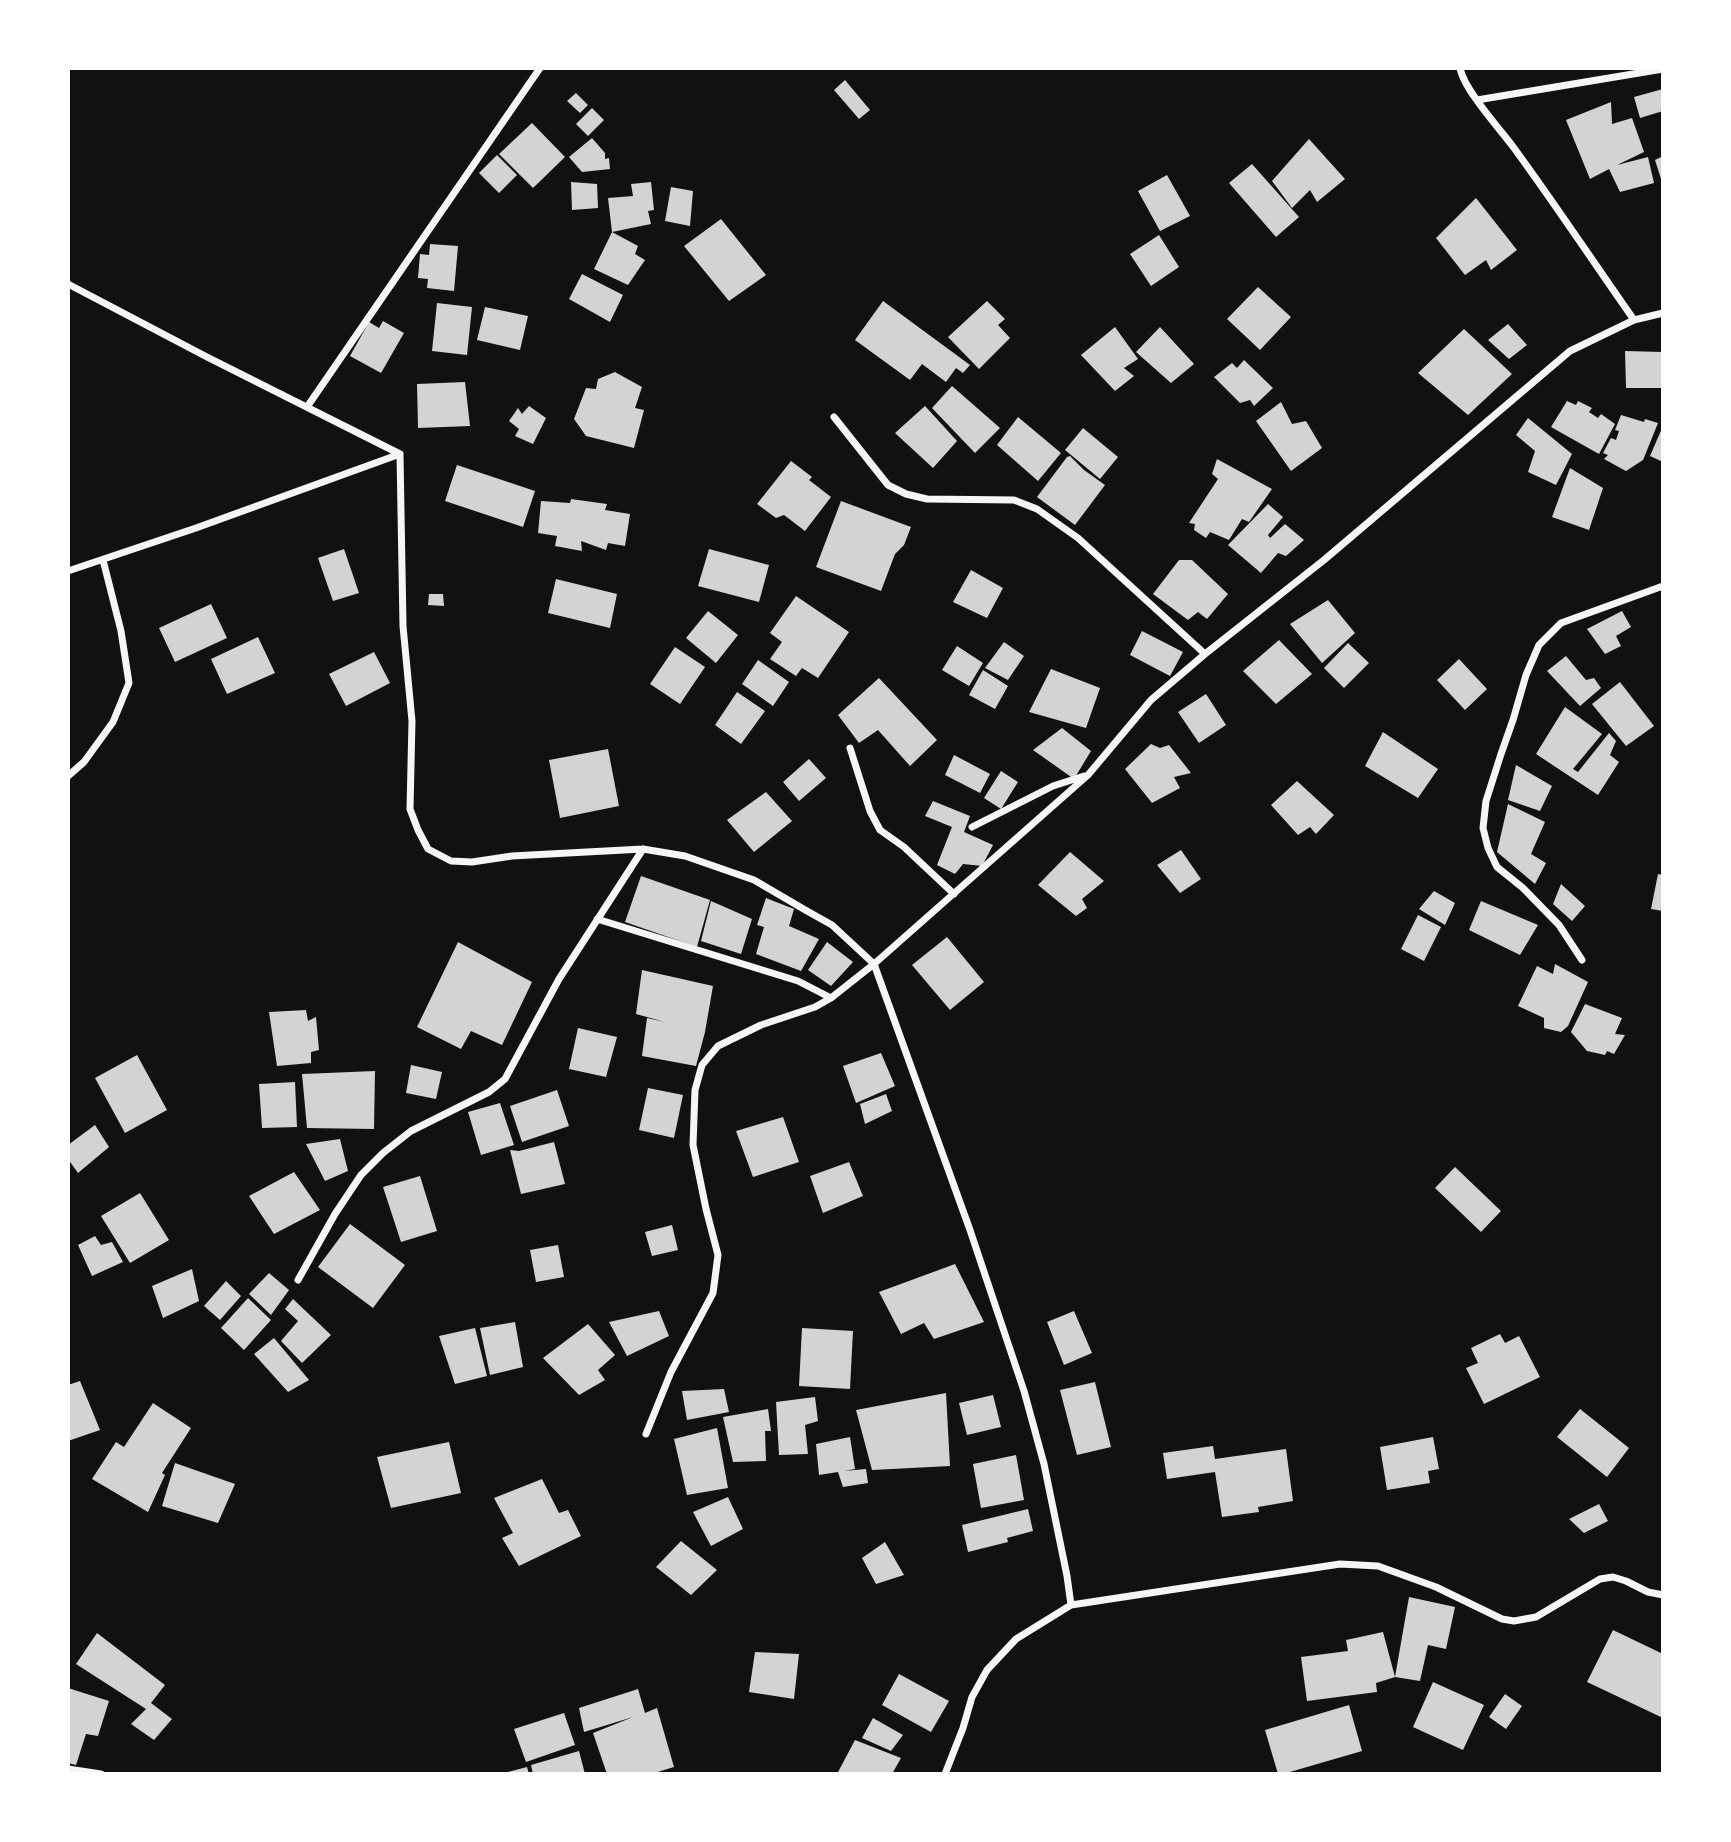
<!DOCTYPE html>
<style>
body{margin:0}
#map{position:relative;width:1731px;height:1842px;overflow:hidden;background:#111;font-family:Arial,sans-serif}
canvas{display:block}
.frame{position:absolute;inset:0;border:70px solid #fff;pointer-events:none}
</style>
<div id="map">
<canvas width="1731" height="1842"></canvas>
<div class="frame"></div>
</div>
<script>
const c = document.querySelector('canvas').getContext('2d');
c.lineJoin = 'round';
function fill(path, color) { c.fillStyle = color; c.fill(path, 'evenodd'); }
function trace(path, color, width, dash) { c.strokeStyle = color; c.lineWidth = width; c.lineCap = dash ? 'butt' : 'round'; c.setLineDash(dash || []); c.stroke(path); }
fill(new Path2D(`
 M845,80L870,110L859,119L834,90Z
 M1663,89V111L1640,118L1634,97Z
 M576,93L588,105L580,113L567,101Z
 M1611,102L1612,124L1632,118L1644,152L1617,165L1648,157L1654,183L1620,192L1609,169L1590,179L1566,120Z
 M592,108L604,120L588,136L576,124Z
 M532,123L565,157L533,188L499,154Z
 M592,138L605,153V159L609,158L610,169L582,172L569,157Z
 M1309,139L1345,179L1317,202L1310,190L1292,208L1272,181Z
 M497,155L517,175L499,193L479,173Z
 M1663,156V182H1662L1655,160Z
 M1252,164L1299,217L1276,237L1229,183Z
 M1167,175L1190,216L1160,231L1138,191Z
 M571,182L597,184L598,208L572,210Z
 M651,182L654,210L648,211L651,224L612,232L608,198L633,196L631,184Z
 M671,187L693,191L690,226L665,221Z
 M1476,198L1517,250L1491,270L1486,260L1465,275L1436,238Z
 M721,219L766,275L729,301L684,246Z
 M612,232L638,246L635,254L645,260L628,285L594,269Z
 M1159,235L1179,267L1151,286L1130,254Z
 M430,244L458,246L454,291L427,288L428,279L418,278L420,254L429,255Z
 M582,274L623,295L610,322L569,299Z
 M1258,287L1291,317L1260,350L1227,319Z
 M883,301L970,365L963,373L956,368L946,382L922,364L910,380L855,340Z
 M987,301L1005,319L998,325L1010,338L979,369L948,337Z
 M437,303L472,307L467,355L432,351Z
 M485,307L528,316L520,350L477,340Z
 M383,321L404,333L381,373L350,356L369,322L379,328Z
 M1508,324L1527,345L1509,359L1488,340Z
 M1115,327L1138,359L1124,368L1134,376L1115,391L1081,355Z
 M1160,327L1194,364L1171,383L1136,352Z
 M1464,329L1512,374L1468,415L1418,373Z
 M1625,351L1663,352V388H1626Z
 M1244,360L1273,388L1254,406L1250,400L1240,403L1214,377L1232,363L1237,368Z
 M615,372L642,387L635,408L644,410L634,448L586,436L574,419L586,388L596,389L598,379Z
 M465,382L470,426L418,428L417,384Z
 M952,386L1000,428L975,453L932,408Z
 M1567,401L1576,405L1578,401L1592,408L1589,412L1598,418L1601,414L1615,424L1599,454L1551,427Z
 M1281,402L1292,424L1306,421L1322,448L1291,471L1256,421Z
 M529,406L546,418L533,444L515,436L519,429L509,421L518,408L522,414Z
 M925,406L957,441L933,468L895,433Z
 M1621,415L1644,422L1645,419L1658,423L1643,460L1626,471L1604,459L1608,455L1603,453L1611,438L1616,440L1619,431L1615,430Z
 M1018,417L1061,453L1038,481L997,445Z
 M1528,418L1572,454L1556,485L1528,472L1535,451L1516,435Z
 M1663,426V462L1650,456Z
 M1083,428L1118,457L1100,479L1065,450Z
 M1070,456L1084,470L1105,485L1075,525L1037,497L1067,457Z
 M1217,459L1272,489L1249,522L1242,519L1229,540L1210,532L1206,538L1194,530L1195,524L1189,523L1218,479L1212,474Z
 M791,461L812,477L809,480L831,497L805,531L784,515L776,518L757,504Z
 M457,465L535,491L523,527L445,501Z
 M1570,468L1603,488L1589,530L1552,517Z
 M571,499L607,504L605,510L630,514L625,546L608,543L606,550L581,541L582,551L555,546L557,536L538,533L541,501L570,503Z
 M841,501L911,527L904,545L895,554L881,591L816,567Z
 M1268,504L1283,517L1268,535L1270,538L1285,524L1304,540L1286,556L1278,553L1261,573L1228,545Z
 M344,549L359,593L333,601L318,558Z
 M709,549L769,565L759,602L698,586Z
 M1179,560H1192L1228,594L1207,619L1198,612L1188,620L1153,594Z
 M971,570L1003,588L987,618L953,602Z
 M556,579L617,594L610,628L548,613Z
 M429,594H443L444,606L428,605Z
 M796,596L849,632L818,678L802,668L796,676L770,659L782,642L770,633Z
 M1328,600L1355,633L1322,663L1290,624Z
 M211,604L227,638L175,662L159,628Z
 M708,611L738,635L716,663L686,638Z
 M1622,611L1631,627L1616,636L1621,646L1605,654L1587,629Z
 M1142,631L1183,652L1170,676L1130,655Z
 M258,637L275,673L227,694L211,659Z
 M1279,640L1312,674L1276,704L1243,671Z
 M1004,642L1024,656L1008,680L985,668Z
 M1348,643L1369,663L1344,688L1324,668Z
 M957,646L983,663L969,686L942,670Z
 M675,647L705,667L680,704L650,684Z
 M374,652L390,683L346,706L329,674Z
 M1566,656L1586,680L1594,678L1601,688L1580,706L1547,671Z
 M1459,659L1487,689L1465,710L1437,680Z
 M758,660L789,682L773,706L742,684Z
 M1051,669L1100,688L1086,728L1029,712Z
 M983,670L1008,686L995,709L969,695Z
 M879,678L937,740L910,766L878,730L859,743L838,715Z
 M1620,682L1654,726L1626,746L1592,704Z
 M737,692L765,711L741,744L715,725Z
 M1206,694L1226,725L1199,743L1178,712Z
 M1565,707L1602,734L1573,769L1578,772L1609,733L1616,741L1610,755L1619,762L1598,795L1536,754Z
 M1062,728L1091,751L1074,779L1033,750Z
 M1383,732L1438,769L1418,798L1365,766Z
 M1151,744L1160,748L1169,745L1191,773L1174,777L1180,788L1152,803L1125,769Z
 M608,749L619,806L560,818L549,760Z
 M954,755L990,774L980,793L945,775Z
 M809,759L826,778L799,801L783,782Z
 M1516,765L1552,786L1540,811L1508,800Z
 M1001,771L1018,782L1001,809L984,798Z
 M1297,781L1334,815L1316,834L1310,827L1298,835L1271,805Z
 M766,792L792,821L754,852L727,820Z
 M933,801L970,816L964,832L993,845L982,866L963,864L955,874L937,865L952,827L925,816Z
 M1508,804L1545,822L1531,854L1546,863L1535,884L1497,852Z
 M1181,850L1201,879L1180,893L1157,865Z
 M1070,852L1104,881L1082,899L1087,908L1076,916L1038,885Z
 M1658,874L1663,875V911L1651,909Z
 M641,876L710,900L697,947L625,922Z
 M1561,884L1585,906L1572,921L1553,904Z
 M1434,891L1455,903L1445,925L1419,909Z
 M766,898L794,909L789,926L819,939L801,971L756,954L764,927L757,925Z
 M711,901L752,919L741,954L701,941Z
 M1481,901L1538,925L1520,955L1469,930Z
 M1418,915L1441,927L1424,961L1401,949Z
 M947,937L984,982L950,1010L912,965Z
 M458,942L532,982L502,1045L471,1031L461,1049L417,1027Z
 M827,942L853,962L831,986L808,970Z
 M1555,964L1588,982L1568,1026L1561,1032L1544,1028V1018L1518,1006L1537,966L1553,974Z
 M642,970L713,986L705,1032L696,1066L642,1056L647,1018L665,1022L636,1014Z
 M1585,1004L1622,1018L1615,1034L1625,1035L1614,1054L1607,1051L1605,1055L1587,1051L1571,1032Z
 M306,1010L308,1021L316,1017L319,1050L311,1052V1063L277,1066L269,1012Z
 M578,1028L617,1037L606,1077L569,1069Z
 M881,1053L895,1086L856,1103L843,1066Z
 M137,1055L167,1110L125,1133L95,1078Z
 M411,1065L442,1072L436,1099L406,1093Z
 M375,1071L374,1129L307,1128L302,1074Z
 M295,1082L297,1127L262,1128L259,1084Z
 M648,1088L683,1095L674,1138L639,1130Z
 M557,1090L569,1126L522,1142L510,1106Z
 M886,1094L892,1111L865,1124L860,1104Z
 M500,1103L514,1145L481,1155L468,1112Z
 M783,1117L799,1162L753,1177L736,1131Z
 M95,1125L109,1147L78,1173L68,1159V1145Z
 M340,1139L348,1171L325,1181L306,1144Z
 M554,1142L565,1184L521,1194L510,1150L519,1151Z
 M849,1162L863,1196L823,1213L810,1176Z
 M1455,1167L1501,1211L1481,1232L1435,1188Z
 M294,1172L320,1210L274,1234L249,1196Z
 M420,1176L437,1231L401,1242L383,1187Z
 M140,1193L169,1240L130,1263L101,1216Z
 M350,1224L405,1265L373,1308L318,1267Z
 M672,1225L678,1250L652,1256L645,1232Z
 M95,1236L101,1245L112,1242L123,1262L92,1276L78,1245Z
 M558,1245L564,1277L536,1282L530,1250Z
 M955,1264L984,1322L934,1339L924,1323L901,1334L879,1292Z
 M192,1269L199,1301L163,1318L152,1286Z
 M269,1273L289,1290L271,1315L249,1294Z
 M226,1281L241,1296L220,1320L204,1306Z
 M248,1298L271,1320L244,1350L221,1328Z
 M293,1299L331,1335L302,1363L281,1341L298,1321L285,1309Z
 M659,1311L669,1336L627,1356L609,1322Z
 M1074,1311L1092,1353L1064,1365L1047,1322Z
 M515,1322L523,1367L490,1375L480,1328Z
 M588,1324L615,1355L598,1370L605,1380L579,1395L543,1358Z
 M475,1328L487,1376L455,1384L439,1336Z
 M802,1328L853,1331L850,1389L799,1386Z
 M1500,1334L1505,1343L1519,1336L1540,1377L1484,1404L1466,1368L1478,1363L1471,1348Z
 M274,1338L309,1380L288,1392L254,1354Z
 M80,1381L100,1430L68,1441V1385Z
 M1095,1382L1111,1447L1077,1455L1060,1390Z
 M724,1389L729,1412L687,1420L682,1391Z
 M946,1393L950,1466L872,1470L856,1410Z
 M993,1395L1001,1427L967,1435L959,1403Z
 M815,1397L818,1421L805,1425L808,1454L779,1455L776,1402Z
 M153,1403L191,1428L162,1473L165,1475L148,1512L92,1479L116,1442L124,1447Z
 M768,1409L771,1431H765L766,1461L733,1462L723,1417Z
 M1580,1409L1629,1448L1607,1477L1557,1437Z
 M717,1428L728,1488L687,1495L674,1439Z
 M850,1437L855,1469L844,1471L866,1469L868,1483L843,1487L838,1472L819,1475L816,1444Z
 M1433,1437L1439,1469L1428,1471L1430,1483L1387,1490L1380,1447Z
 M449,1442L461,1493L391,1508L377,1457Z
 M1213,1446L1215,1459L1286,1449L1293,1501L1258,1507L1259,1512L1222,1517L1215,1472L1167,1479L1163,1453Z
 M1016,1455L1024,1500L981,1508L973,1464Z
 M175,1463L235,1484L218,1523L162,1506Z
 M542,1479L559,1513L568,1510L581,1536L519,1566L502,1538L513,1533L494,1498Z
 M728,1497L743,1529L711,1546L693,1512Z
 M1599,1504L1608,1521L1584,1533L1569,1519Z
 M1028,1509L1033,1531L1007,1538L1008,1542L968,1552L962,1525Z
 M681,1541L717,1570L691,1595L656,1567Z
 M885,1542L904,1575L876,1584L862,1558Z
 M1409,1597L1455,1607L1446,1649L1428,1645L1420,1681L1395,1677Z
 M1613,1630L1663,1654V1718L1587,1682Z
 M1383,1632L1395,1677L1376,1683L1377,1692L1307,1701L1301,1657L1348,1651L1346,1640Z
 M97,1633L165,1685L151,1703L172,1719L154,1740L131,1724L146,1709L76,1664Z
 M755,1652L799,1654L794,1699L749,1692Z
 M899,1674L949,1701L931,1732L882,1705Z
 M1433,1682L1484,1705L1463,1750L1413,1727Z
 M68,1688L109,1701L98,1736L86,1734L76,1765L68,1763Z
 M638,1689L645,1713L657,1708L674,1767L651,1774H607L593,1733L633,1717L584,1732L579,1708Z
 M1505,1694L1522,1706L1506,1729L1489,1717Z
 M1349,1705L1362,1751L1283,1774H1278L1265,1730Z
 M564,1713L575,1745L526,1762L514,1729Z
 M873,1718L903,1735L891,1751L862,1738Z
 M855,1740L901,1758L892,1774H837Z
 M579,1751L585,1774H533L531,1765Z
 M527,1767L529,1774H505L504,1773Z`), '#d3d3d3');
trace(new Path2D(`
 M1460,68C1464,90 1500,129 1514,148C1555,204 1594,263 1634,320
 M1477,100L1663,69
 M68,284L207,357L400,454
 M307,407L540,68
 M834,417L888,485L906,494L927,499L1014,500L1037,509L1078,538L1205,654
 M400,454L403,626L412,721L410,809L418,830L428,849L451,861L472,862L512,856L643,849L685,856L754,880L807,911L832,925L874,964L970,1230L1024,1391L1044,1464L1067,1576L1071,1605L1340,1564L1378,1566L1436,1587L1502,1619L1514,1621L1536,1617L1600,1579L1613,1577L1626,1581L1648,1592L1663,1595
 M68,571L196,528L400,454
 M850,748L870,811L880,830L904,847L954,894
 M68,776L84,762L113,722L129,683L121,631L103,560
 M972,827L1053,786L1084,776
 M597,919L798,981L831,998
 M1582,960L1559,925L1523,888L1497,867L1488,848L1483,828L1486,801L1501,754L1513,720L1526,675L1539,645L1561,623L1663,586
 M298,1280L335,1214L361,1175L383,1153L411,1131L489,1092L505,1079L559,979L643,849
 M646,1434L671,1372L713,1293L718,1255L706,1209L693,1145L695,1090L702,1065L718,1046L761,1025L815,1007L831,998L874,964L1088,775L1151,700L1205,654L1324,560L1570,351L1634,320L1663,313
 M68,1769L101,1774
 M945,1774L963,1728L972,1697L987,1670L1016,1639L1071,1605`), '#f5f5f5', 7);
</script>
